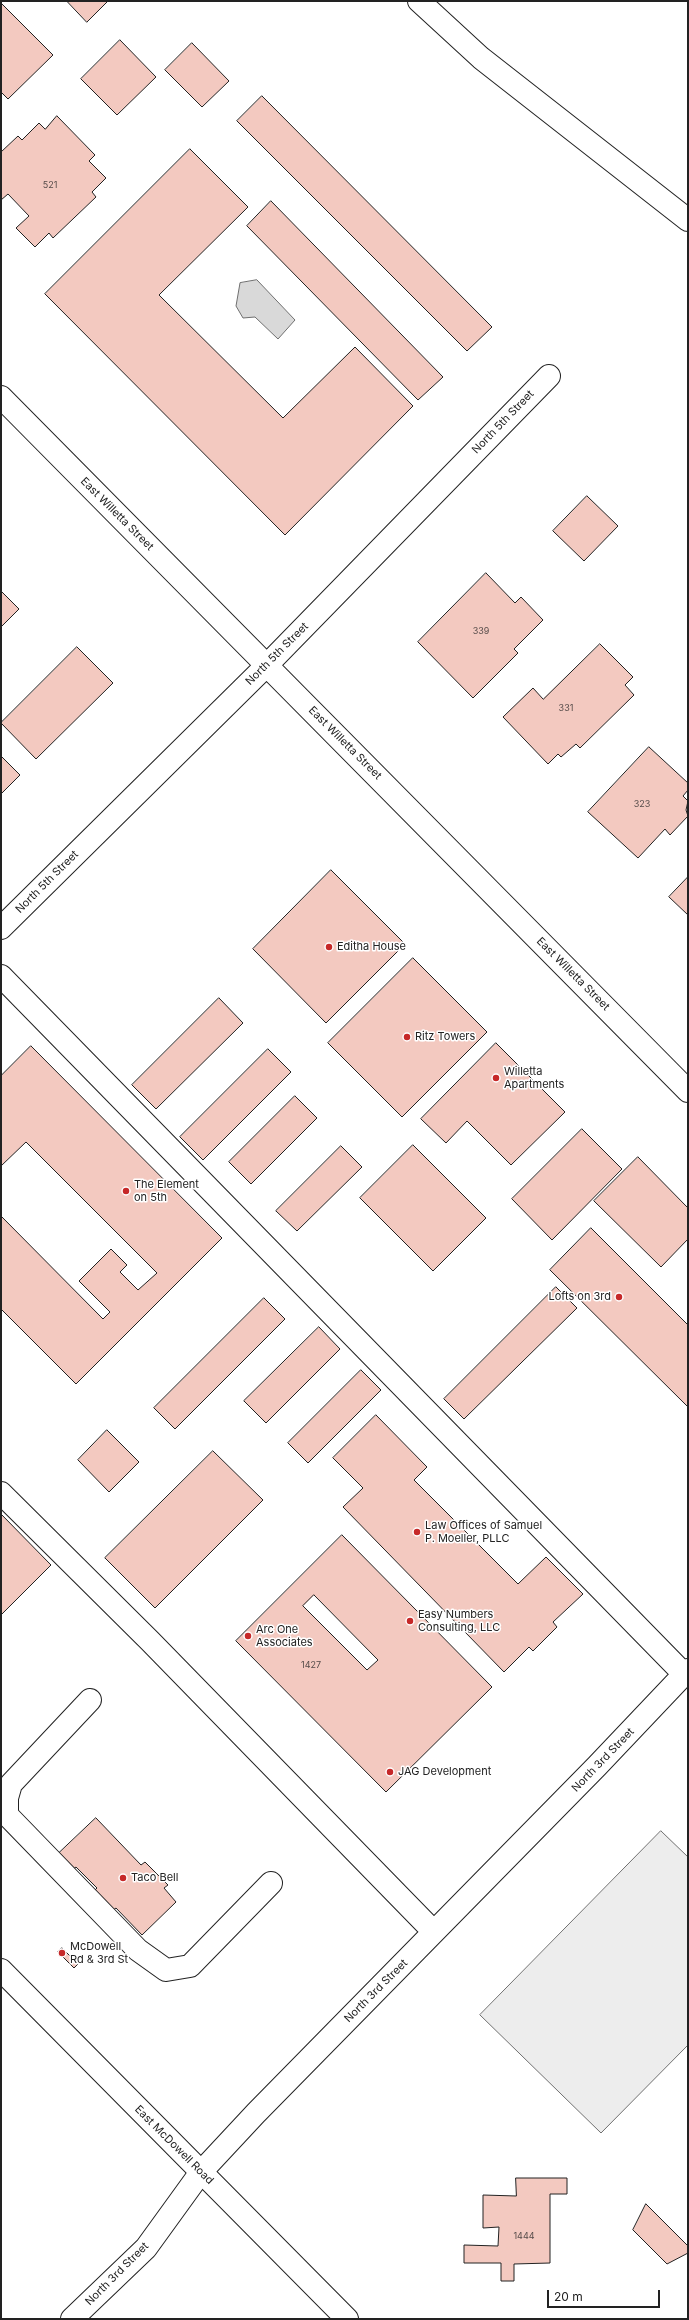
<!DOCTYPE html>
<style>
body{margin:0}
#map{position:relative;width:689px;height:2320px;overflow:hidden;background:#fff;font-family:Inter,sans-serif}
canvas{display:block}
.frame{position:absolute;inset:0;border:2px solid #222;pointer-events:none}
.scale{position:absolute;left:547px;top:2290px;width:113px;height:18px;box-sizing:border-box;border:2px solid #222;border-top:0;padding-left:5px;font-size:12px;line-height:14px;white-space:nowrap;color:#222;-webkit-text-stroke:3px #fff;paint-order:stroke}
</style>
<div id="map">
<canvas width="689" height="2320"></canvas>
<div class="frame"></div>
<div class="scale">20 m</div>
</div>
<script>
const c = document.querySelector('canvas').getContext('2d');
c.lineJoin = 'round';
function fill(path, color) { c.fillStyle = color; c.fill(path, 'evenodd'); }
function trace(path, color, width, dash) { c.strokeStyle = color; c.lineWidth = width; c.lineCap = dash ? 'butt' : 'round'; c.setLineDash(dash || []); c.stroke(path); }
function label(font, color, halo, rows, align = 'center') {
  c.font = font + ' Inter,sans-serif'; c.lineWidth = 3; c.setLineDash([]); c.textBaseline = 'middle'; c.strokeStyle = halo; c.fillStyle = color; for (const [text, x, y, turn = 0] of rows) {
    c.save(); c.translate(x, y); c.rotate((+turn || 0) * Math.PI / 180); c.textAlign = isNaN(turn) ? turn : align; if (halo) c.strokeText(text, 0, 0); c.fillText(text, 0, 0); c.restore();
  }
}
const parking = new Path2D(`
 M661,1831L688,1857V2045L601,2133L480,2015Z`);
fill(parking, '#ededed');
trace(parking, '#6f6f6f', 1);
const water = new Path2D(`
 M257,280L295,320L278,339L255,317L243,318L236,306L240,283Z`);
fill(water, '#d9d9d9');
trace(water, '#6f6f6f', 1);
const building = new Path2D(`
 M67,1H108L87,22Z
 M1,3L53,55L8,99L1,92Z
 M120,40L156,77L117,115L81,79Z
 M192,43L229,81L202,107L165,70Z
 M262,96L492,327L467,351L237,121Z
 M57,116L95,155L89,161L106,178L92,192L96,197L53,238L49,233L35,247L16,228L29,216L8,194L1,200V152L18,136L22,140L39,123L45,129Z
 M190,149L248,207L159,295L283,418L355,347L413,406L285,535L45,294Z
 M271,201L443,377L418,400L247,226Z
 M587,496L618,526L584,561L553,531Z
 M486,573L515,603L521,597L543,620L514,649L518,653L473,698L418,642Z
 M1,591L19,609L1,627Z
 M600,644L633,677L625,685L634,695L580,748L576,744L561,757L558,754L548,764L503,717L533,688L543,699Z
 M77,647L113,683L36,759L1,723Z
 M649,747L688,783V790L683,796L688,801L686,810L688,816L670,835L665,829L638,858L588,812Z
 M1,756L20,775L1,794Z
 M331,870L405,944L326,1023L253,949Z
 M688,877V915L669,897Z
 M413,958L487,1032L402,1117L328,1043Z
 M219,998L243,1023L156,1109L132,1085Z
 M496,1043L565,1112L511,1165L467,1121L446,1143L421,1119Z
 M31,1046L222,1238L76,1384L1,1309V1216L103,1319L110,1312L79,1281L111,1249L127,1265L120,1272L138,1290L157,1273L26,1142L1,1166V1076Z
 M268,1049L291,1072L203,1160L180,1137Z
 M295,1096L317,1118L251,1184L229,1162Z
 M582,1129L622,1169L552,1240L512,1199Z
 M413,1145L486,1218L433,1271L360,1198Z
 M341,1146L362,1167L297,1231L276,1211Z
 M638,1157L688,1208V1239L661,1267L594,1201Z
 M591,1228L688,1325V1407L550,1270Z
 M556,1287L577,1308L464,1419L444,1399Z
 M264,1298L285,1319L175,1429L154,1408Z
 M319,1327L340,1349L266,1423L244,1401Z
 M361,1370L381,1390L308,1463L288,1443Z
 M376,1415L427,1467L414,1480L518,1584L546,1557L583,1594L553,1622L557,1627L533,1651L529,1647L504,1672L343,1507L363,1488L333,1458Z
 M107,1430L139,1462L109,1492L78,1460Z
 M213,1451L263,1500L155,1608L105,1558Z
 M1,1514L51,1565L1,1615Z
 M342,1535L492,1687L386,1792L236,1641ZM314,1595L378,1660L367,1670L303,1606Z
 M96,1818L141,1865L145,1862L168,1885L164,1888L176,1902L142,1935L116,1908L112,1911L94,1891L97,1888L76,1867L72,1870L57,1855Z
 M62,1948L78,1964L74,1968L58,1952Z
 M516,2178H567V2194H550V2263L514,2264V2281H501V2263H464V2245L498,2246L499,2227L483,2228V2195L516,2196Z
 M646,2204L688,2246V2253L667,2264L633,2230Z`);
fill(building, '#f3c9c0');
trace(building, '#222', 1);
const minor = new Path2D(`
 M1,397L688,1091
 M1,928L267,665L549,376
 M1,976L684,1674
 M1,1493L150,1641L434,1932
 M90,1700L11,1784L7,1798V1815L138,1950L166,1970L190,1966L271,1883
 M72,2319L146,2248L201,2172L256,2113L597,1766L688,1670`);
const major = new Path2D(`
 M1,1970L347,2319`);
const highway = new Path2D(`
 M419,1L481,58L688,220`);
trace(minor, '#222', 24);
trace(major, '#222', 24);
trace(highway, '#222', 24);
trace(minor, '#fff', 22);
trace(major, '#fff', 22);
trace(highway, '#fff', 22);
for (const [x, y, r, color] of [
 [329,947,4,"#c62828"],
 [407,1037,4,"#c62828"],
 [496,1078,4,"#c62828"],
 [126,1191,4,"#c62828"],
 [619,1297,4,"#c62828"],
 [417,1532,4,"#c62828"],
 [410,1621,4,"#c62828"],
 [248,1636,4,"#c62828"],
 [390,1772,4,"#c62828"],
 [123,1878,4,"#c62828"],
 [62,1953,4,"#c62828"]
]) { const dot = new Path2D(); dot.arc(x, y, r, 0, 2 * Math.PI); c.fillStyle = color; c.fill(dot); trace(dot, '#fff', 1.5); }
label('9px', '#564c4a', null, [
 ["521",50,185],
 ["339",481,631],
 ["331",566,708],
 ["323",642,804],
 ["1427",311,1665],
 ["1444",524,2236]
]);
label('11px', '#222', '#fff', [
 ["North 5th Street",503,422,-46],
 ["East Willetta Street",117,514,45],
 ["North 5th Street",277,654,-45],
 ["East Willetta Street",345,743,45],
 ["North 5th Street",47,882,-45],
 ["East Willetta Street",573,974,45],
 ["North 3rd Street",603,1760,-46],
 ["North 3rd Street",376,1991,-45],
 ["East McDowell Road",174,2145,45],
 ["North 3rd Street",117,2274,-45]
]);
label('11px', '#222', '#fff', [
 ["Editha House",337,947],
 ["Ritz Towers",415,1037],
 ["Willetta",504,1072],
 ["Apartments",504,1085],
 ["The Element",134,1185],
 ["on 5th",134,1198],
 ["Lofts on 3rd",611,1297,"right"],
 ["Law Offices of Samuel",425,1526],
 ["P. Moeller, PLLC",425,1539],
 ["Easy Numbers",418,1615],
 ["Consulting, LLC",418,1628],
 ["Arc One",256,1630],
 ["Associates",256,1643],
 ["JAG Development",398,1772],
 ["Taco Bell",131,1878],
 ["McDowell",70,1947],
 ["Rd & 3rd St",70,1960]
], 'left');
</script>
